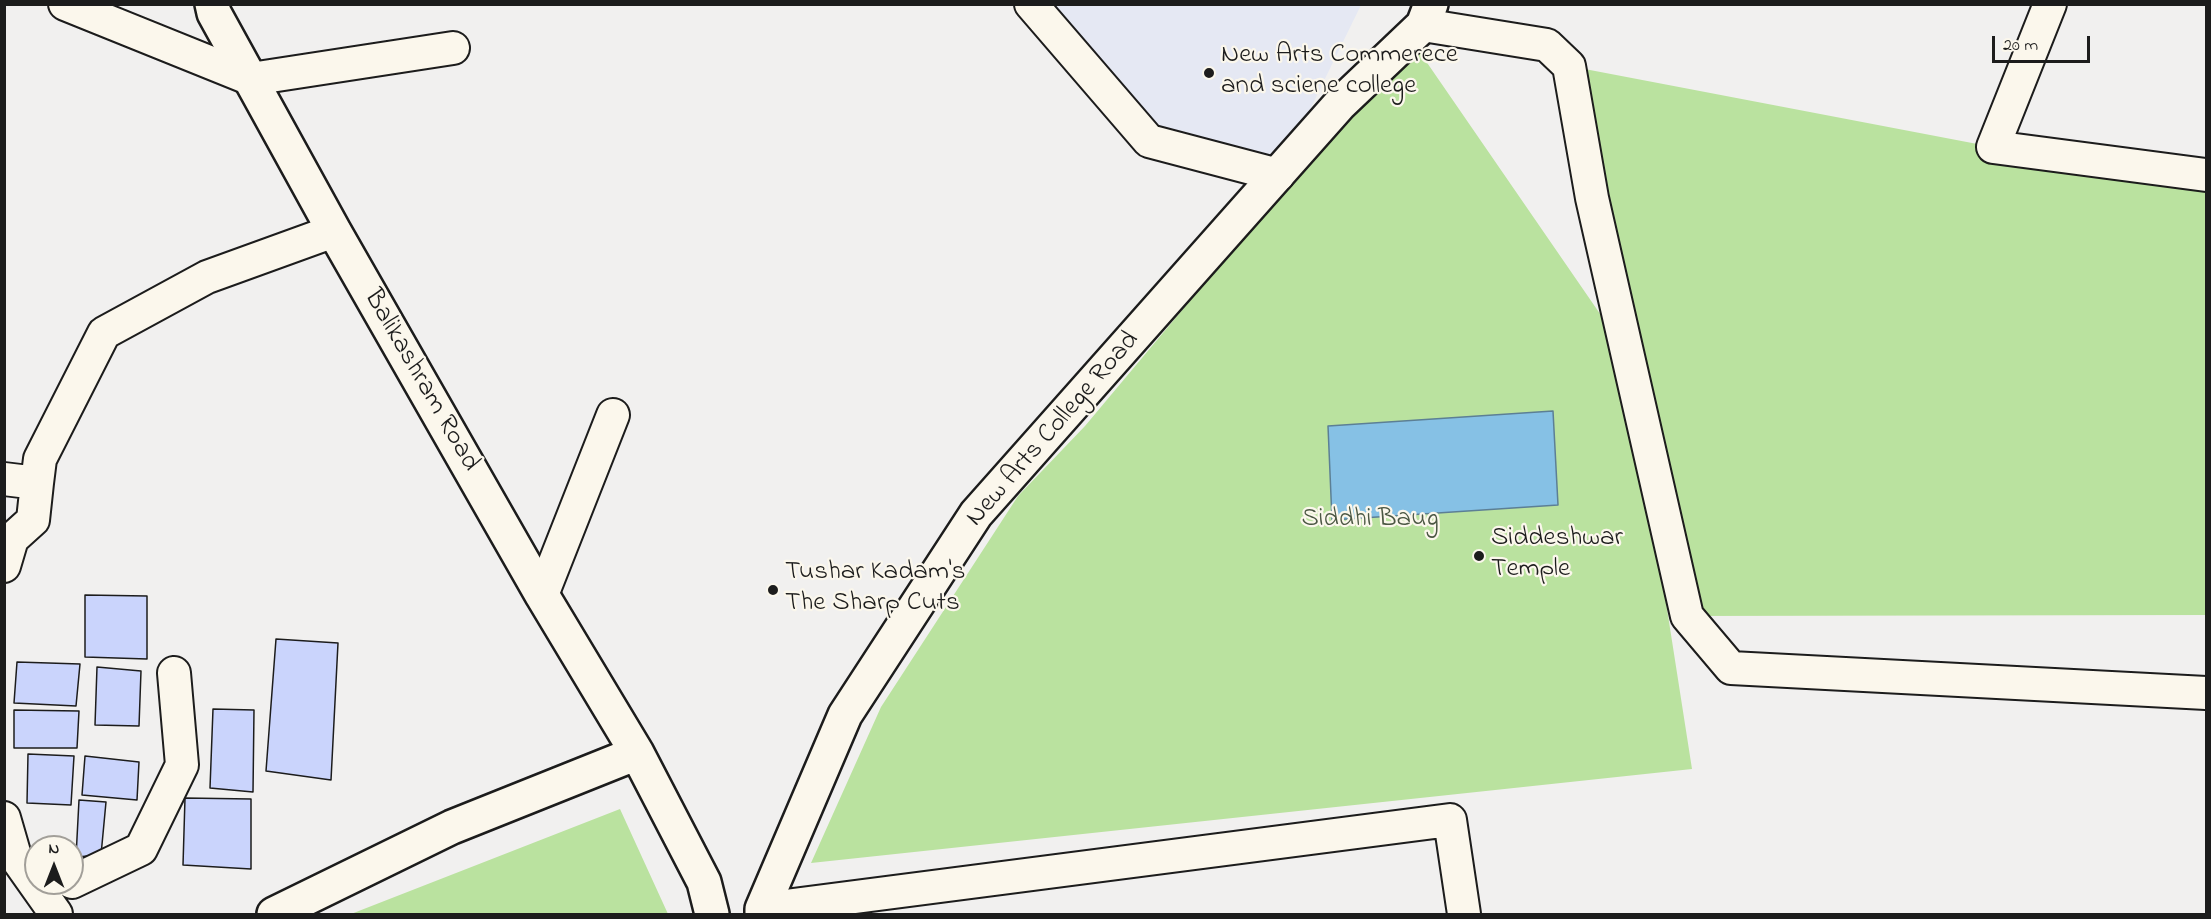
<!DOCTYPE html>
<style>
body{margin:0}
#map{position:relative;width:2211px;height:919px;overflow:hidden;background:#f1f0ef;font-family:"Indie Flower",sans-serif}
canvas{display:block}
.frame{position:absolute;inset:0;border:6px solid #1c1c1c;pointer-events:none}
.north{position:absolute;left:24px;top:835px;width:60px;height:60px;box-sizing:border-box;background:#fbf7ec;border:2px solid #a29f99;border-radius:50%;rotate:0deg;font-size:16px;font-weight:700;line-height:24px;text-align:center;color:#1c1c1c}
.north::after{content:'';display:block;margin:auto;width:21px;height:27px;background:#1c1c1c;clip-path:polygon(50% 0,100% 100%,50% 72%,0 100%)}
.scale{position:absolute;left:1992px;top:36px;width:98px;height:27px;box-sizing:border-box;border:3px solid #1c1c1c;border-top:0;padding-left:8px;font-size:18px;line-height:21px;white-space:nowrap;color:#1c1c1c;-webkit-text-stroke:4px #fbf7ec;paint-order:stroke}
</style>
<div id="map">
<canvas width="2211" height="919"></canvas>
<div class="frame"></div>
<div class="north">N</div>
<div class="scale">20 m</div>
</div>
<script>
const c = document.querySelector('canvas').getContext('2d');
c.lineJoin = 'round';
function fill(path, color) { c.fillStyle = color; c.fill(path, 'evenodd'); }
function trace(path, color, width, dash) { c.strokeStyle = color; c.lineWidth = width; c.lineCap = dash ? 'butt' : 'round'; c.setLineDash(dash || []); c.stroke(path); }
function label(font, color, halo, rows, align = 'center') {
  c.font = font + ' "Indie Flower",sans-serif'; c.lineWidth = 4.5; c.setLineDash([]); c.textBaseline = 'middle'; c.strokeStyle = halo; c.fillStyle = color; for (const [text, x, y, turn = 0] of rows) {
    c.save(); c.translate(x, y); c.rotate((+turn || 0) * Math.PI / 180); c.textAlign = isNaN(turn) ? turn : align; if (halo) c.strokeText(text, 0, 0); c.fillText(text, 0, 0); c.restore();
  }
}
fill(new Path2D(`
 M1031,5H1361L1278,175L1149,141Z`), '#e5e8f3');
fill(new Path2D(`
 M1410,38L1627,353L1692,769L811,863L881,707L1018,496L1085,426Z
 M1569,66L1993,147L2206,175V615L1687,616Z
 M620,809L668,914H351Z`), '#bae29f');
const water = new Path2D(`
 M1553,411L1558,505L1332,520L1328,426Z`);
fill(water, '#86c1e5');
trace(water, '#5c7f95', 1.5);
const building = new Path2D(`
 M85,595L147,596V659L85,657Z
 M276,639L338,643L331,780L266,771Z
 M17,662L80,664L76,706L14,703Z
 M97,667L141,671L139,726L95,725Z
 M213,709L254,710L253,792L210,788Z
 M14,710L79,711L77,748H14Z
 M28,754L74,756L71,805L27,803Z
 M85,756L139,762L137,800L82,795Z
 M185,798L251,799V869L183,865Z
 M79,800L106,802L101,855L76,857Z`);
fill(building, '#cad4fc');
trace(building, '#1c1c1c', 1.5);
const street = new Path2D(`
 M65,4L251,79L453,48
 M1031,4L1149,141L1278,175
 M2050,4L1993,147L2206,175
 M1423,25L1547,45L1569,66L1592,198L1687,616L1731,668L2206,693
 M4,479L37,483L40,459L104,333L207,277L334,231
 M4,566L12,539L33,520L37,483
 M542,595L613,415
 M4,818L15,856L56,914
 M72,882L141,849L182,765L174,673
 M762,909L1450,820L1464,914`);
const secondary = new Path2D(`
 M212,4L214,13L334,231L542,595L637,753L704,882L712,914
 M274,914L452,827L637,753`);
const primary = new Path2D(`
 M762,914V909L845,715L976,514L1340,104L1423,25L1431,4`);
trace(street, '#1c1c1c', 36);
trace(secondary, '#1c1c1c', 38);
trace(primary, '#1c1c1c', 38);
trace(street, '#fbf7ec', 32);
trace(secondary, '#fbf7ec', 33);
trace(primary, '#fbf7ec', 33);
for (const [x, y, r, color] of [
 [1209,73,6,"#1c1c1c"],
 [1479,556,6,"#1c1c1c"],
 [773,590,6,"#1c1c1c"]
]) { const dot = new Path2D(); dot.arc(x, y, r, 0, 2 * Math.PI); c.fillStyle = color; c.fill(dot); trace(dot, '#fbf7ec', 2); }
label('27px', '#1c1c1c', '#fbf7ec', [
 ["New Arts Commerece",1221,57],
 ["and sciene college",1221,88],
 ["Siddeshwar",1491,540],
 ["Temple",1491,571],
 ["Tushar Kadam's",785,574],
 ["The Sharp Cuts",785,605]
], 'left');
label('27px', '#1c1c1c', '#fbf7ec', [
 ["Balikashram Road",420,381,60],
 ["New Arts College Road",1054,430,-49]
]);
label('27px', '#4b5743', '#fbf7ec', [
 ["Siddhi Baug",1370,521]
]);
</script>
